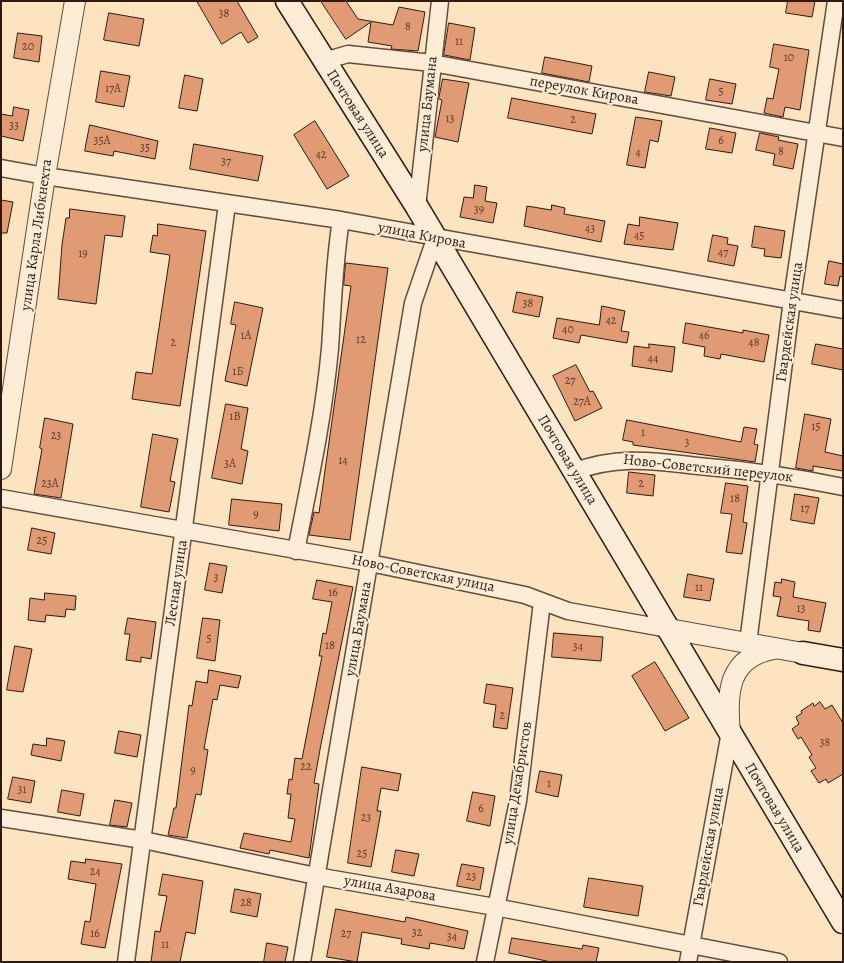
<!DOCTYPE html>
<meta charset="utf-8">
<style>
body{margin:0}
#map{position:relative;width:844px;height:963px;overflow:hidden;background:#fce4c0;font-family:Alegreya,serif}
canvas{display:block}
.frame{position:absolute;inset:0;border:2px solid #301911;pointer-events:none}
</style>
<div id="map">
<canvas width="844" height="963"></canvas>
<div class="frame"></div>
</div>
<script>
const c = document.querySelector('canvas').getContext('2d');
c.lineJoin = 'round';
function fill(path, color) { c.fillStyle = color; c.fill(path, 'evenodd'); }
function trace(path, color, width, dash) { c.strokeStyle = color; c.lineWidth = width; c.lineCap = dash ? 'butt' : 'round'; c.setLineDash(dash || []); c.stroke(path); }
function label(font, color, halo, rows, align = 'center') {
  c.font = font + ' Alegreya,serif'; c.lineWidth = 4; c.setLineDash([]); c.textBaseline = 'middle'; c.strokeStyle = halo; c.fillStyle = color; for (const [text, x, y, turn = 0] of rows) {
    c.save(); c.translate(x, y); c.rotate((+turn || 0) * Math.PI / 180); c.textAlign = isNaN(turn) ? turn : align; if (halo) c.strokeText(text, 0, 0); c.fillText(text, 0, 0); c.restore();
  }
}
const building = new Path2D(`
 M197,1H237L258,37L248,43L241,32L222,44Z
 M321,1H346L358,19L393,25L399,7L425,12L418,51L391,49L392,46L368,42L371,22L346,39Z
 M788,1H815L812,17L786,13Z
 M109,13L144,19L139,46L104,40Z
 M449,23L475,28L470,60L444,55Z
 M18,33L42,36L39,62L14,58Z
 M774,44L809,50L800,110L785,107L783,117L764,113L767,98L773,99L779,69L770,67Z
 M545,57L592,66L589,82L542,73Z
 M101,71L130,76L124,107L96,102Z
 M649,72L675,77L671,96L645,92Z
 M185,75L203,79L197,111L179,108Z
 M443,79L469,83L458,142L435,137L442,100L439,99Z
 M710,79L736,84L732,104L706,100Z
 M512,98L596,114L592,134L508,118Z
 M14,107L29,110L23,141L1,136V114L12,116Z
 M636,117L662,121L658,142L650,140L645,168L627,165Z
 M315,121L349,176L327,189L294,135Z
 M90,125L158,141L155,159L114,151L113,156L85,151Z
 M710,128L736,133L732,153L706,149Z
 M760,133L779,137L778,140L798,144L793,169L773,165L775,154L756,150Z
 M194,144L263,156L258,181L190,169Z
 M475,185L487,187L485,201L497,203L493,223L460,217L464,197L473,198Z
 M1,200L13,202L7,233H1Z
 M552,205L565,208L564,214L605,221L601,242L524,226L527,206L551,210Z
 M70,209L125,216L122,237L105,235L96,304L58,299L62,245L66,218H69Z
 M640,217L678,223L673,250L624,244L628,224L639,226Z
 M158,224L206,231L180,406L132,399L136,372L152,374L170,255L150,252L153,235L157,236Z
 M755,226L785,231L781,258L764,256L765,249L752,247Z
 M713,235L728,238L727,244L738,246L734,266L708,261Z
 M829,261L843,264V277L840,276L838,286L825,284Z
 M346,263L388,268L350,540L309,535L314,512L319,513L351,286L344,285Z
 M517,292L543,297L539,317L513,312Z
 M235,302L263,308L247,386L225,381L236,325L231,324Z
 M602,306L625,311L621,331L629,332L627,343L581,335L579,343L553,338L557,318L599,325Z
 M686,323L743,333V330L769,335L764,362L721,354L720,359L704,356L705,347L683,343Z
 M649,344L675,347L672,372L632,366L634,346L649,348Z
 M816,344L843,349V370L812,364Z
 M576,365L590,392L593,391L602,408L575,421L553,376Z
 M226,404L248,408L241,449L248,451L242,484L212,478Z
 M805,414L831,419L825,452L843,456V471L813,466V471L796,468Z
 M45,418L73,424L61,498L34,494L42,449L40,448Z
 M627,420L741,442L744,427L757,429L754,444L758,445L755,462L633,445V442L623,440Z
 M153,434L178,439L170,481L175,482L169,512L141,507Z
 M629,472L655,475L653,496L627,493Z
 M726,483L748,486L743,522L747,523L742,554L726,552L732,514L721,513Z
 M795,494L819,498L814,524L791,520Z
 M232,499L282,504L279,531L229,525Z
 M32,528L55,533L51,554L28,550Z
 M210,563L227,566L222,593L205,590Z
 M688,574L714,579L710,601L684,597Z
 M782,579L795,582L793,597L826,603L820,632L808,630L809,621L777,616L781,597L773,596L775,582L781,583Z
 M317,580L353,587L321,744L314,783L319,784L309,858L270,850L269,854L240,848L244,833L291,842L295,819L288,818L291,794H287L289,779L292,780L295,758L302,759L322,656H319L323,633L326,634L332,602L313,599Z
 M45,593L76,596L75,610L66,609L65,617L46,615L45,622L28,620L30,598L44,600Z
 M128,618L156,622L151,659L141,657V662L126,660L130,634H125Z
 M203,618L220,620L215,661L197,658Z
 M554,633L603,637L601,661L552,657Z
 M15,646L32,649L23,692L7,690Z
 M655,662L689,718L665,731L632,676Z
 M209,670L241,676L238,688L220,685L217,700L213,699L204,749L208,750L201,795L196,794L187,838L168,835L174,808H176L189,705L192,706L196,681L207,683Z
 M487,684L513,688L507,729L493,727L496,705L484,703Z
 M820,702L825,709L832,705L843,723V774L828,783L826,779L819,783L811,771L816,768L809,757L812,755L801,737L798,739L792,729L799,724L796,717L802,713L801,711L813,703L814,706Z
 M119,731L141,735L137,757L115,753Z
 M47,738L65,741L61,761L31,755L33,744L46,746Z
 M362,767L401,774L398,791L381,788L377,811H381L371,867L348,863Z
 M540,771L562,775L558,797L536,792Z
 M13,777L35,781L31,803L8,799Z
 M62,790L84,794L80,816L58,812Z
 M473,792L495,796L490,826L467,821Z
 M115,800L132,803L127,827L110,825Z
 M396,850L419,854L414,876L392,872Z
 M86,859L122,864L105,948L81,944L85,921L90,922L96,884L68,879L71,861L85,863Z
 M462,864L484,868L480,890L457,886Z
 M163,874L203,881L195,934L186,932L180,962H151L155,931L160,932L167,896L159,895Z
 M589,878L643,886L638,916L584,907Z
 M235,889L261,894L257,917L231,912Z
 M336,909L405,922L406,917L468,931L464,949L430,943L429,949L401,944L402,939L362,932L357,962L327,957Z
 M512,938L582,949L583,945L599,948L596,962H551L509,953Z
 M267,943L288,947L285,962H264Z`);
fill(building, '#e19b74');
trace(building, '#301911', 1);
const minor = new Path2D(`
 M324,61L348,54L432,63L843,138
 M1,168L45,176L341,220L843,310
 M417,207L440,1
 M573,472C618,455 653,461 698,466C747,470 795,477 843,487
 M1,498L370,563L525,595L568,611L669,629
 M296,551C309,484 324,416 330,348C333,305 334,263 341,220
 M748,643L792,300L836,1
 M1,818L143,840L316,876L495,907L779,962
 M126,962L227,204
 M302,962L413,303L435,239
 M485,962L518,801L542,602
 M688,962L730,732`);
const tertiary = new Path2D(`
 M1,469L45,176L75,1
 M669,629L803,653
 M730,732C726,693 728,657 774,649`);
const secondary = new Path2D(`
 M287,1L417,207L843,922
 M803,653L843,660`);
trace(minor, '#634c3d', 19);
trace(tertiary, '#634c3d', 22);
trace(secondary, '#301911', 25);
trace(minor, '#fdedd6', 16);
trace(tertiary, '#fdedd6', 20);
trace(secondary, '#fdedd6', 22);
label('12px', '#5c3a2a', null, [
 ["38",224,14],
 ["8",408,27],
 ["11",459,42],
 ["20",28,47],
 ["10",789,58],
 ["17А",113,89],
 ["5",721,92],
 ["13",450,119],
 ["2",573,120],
 ["33",14,126],
 ["35А",102,141],
 ["6",721,141],
 ["35",145,148],
 ["8",781,152],
 ["4",638,153],
 ["42",321,155],
 ["37",226,162],
 ["39",479,210],
 ["43",590,229],
 ["45",639,236],
 ["47",723,253],
 ["19",83,254],
 ["38",528,304],
 ["42",611,321],
 ["40",568,330],
 ["1А",246,336],
 ["46",704,336],
 ["12",361,340],
 ["2",173,343],
 ["48",754,343],
 ["44",653,359],
 ["1Б",238,372],
 ["27",570,381],
 ["27А",582,402],
 ["1В",235,417],
 ["15",816,427],
 ["1",643,433],
 ["23",56,436],
 ["3",687,443],
 ["14",343,461],
 ["3А",230,464],
 ["23А",50,484],
 ["2",641,484],
 ["18",735,499],
 ["17",805,509],
 ["9",256,515],
 ["25",42,541],
 ["3",216,578],
 ["11",699,588],
 ["16",333,593],
 ["13",801,609],
 ["5",209,639],
 ["18",330,646],
 ["34",578,647],
 ["2",502,716],
 ["38",825,743],
 ["22",306,767],
 ["9",193,771],
 ["1",549,784],
 ["31",22,790],
 ["6",481,809],
 ["23",366,818],
 ["25",362,854],
 ["24",95,872],
 ["23",471,877],
 ["28",246,903],
 ["32",417,933],
 ["16",95,934],
 ["27",346,934],
 ["34",452,937],
 ["11",165,945]
]);
label('15px', '#301911', '#fdedd6', [
 ["переулок Кирова",584,91,10],
 ["улица Баумана",428,104,-84],
 ["Почтовая улица",357,114,57],
 ["улица Карла Либкнехта",37,235,-82],
 ["улица Кирова",422,236,11],
 ["Гвардейская улица",790,322,-82],
 ["Почтовая улица",567,460,59],
 ["Ново-Советский переулок",708,469,6],
 ["Ново-Советская улица",423,574,11],
 ["Лесная улица",177,583,-82],
 ["улица Баумана",359,629,-80],
 ["улица Декабристов",518,783,-81],
 ["Почтовая улица",774,808,59],
 ["Гвардейская улица",709,847,-80],
 ["улица Азарова",390,889,10]
]);
</script>
